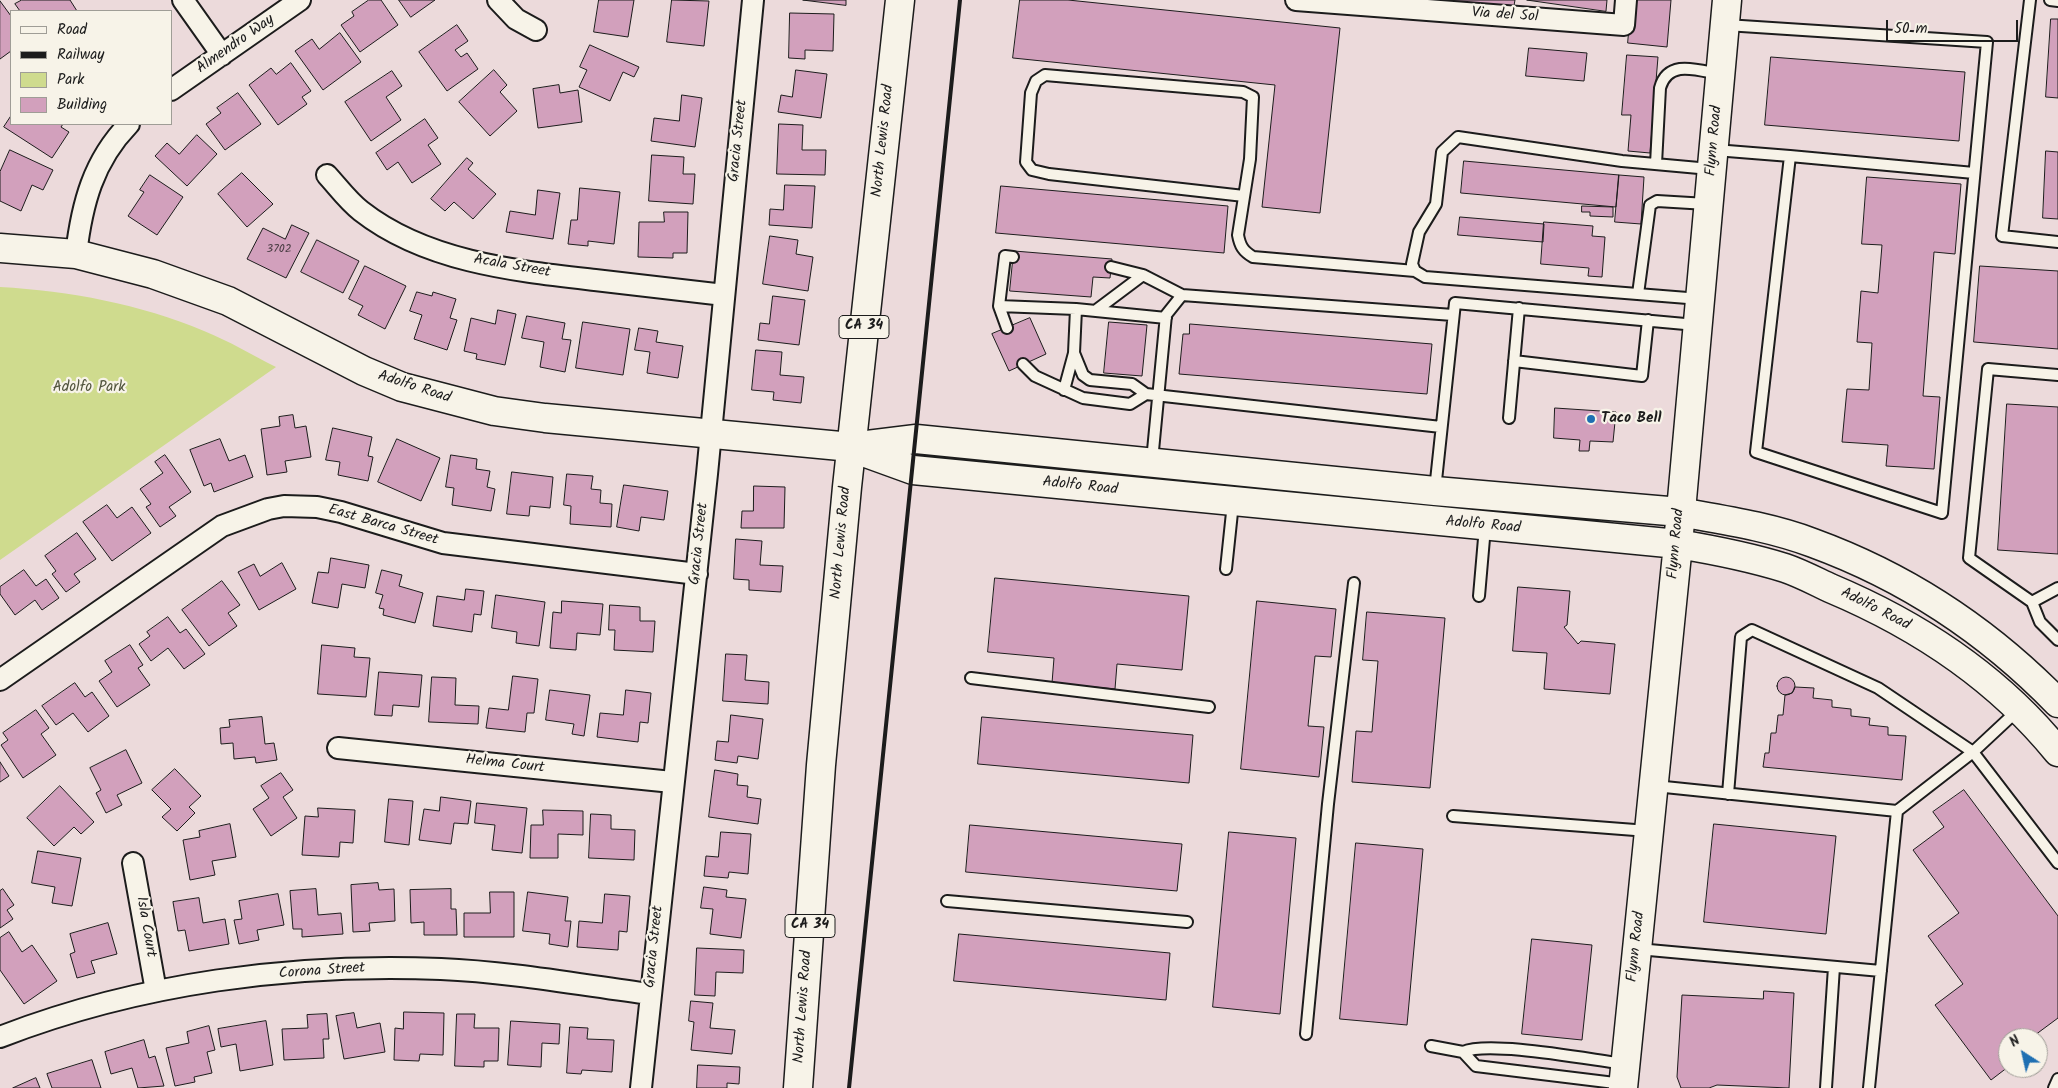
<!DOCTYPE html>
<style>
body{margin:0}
#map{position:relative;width:2058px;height:1088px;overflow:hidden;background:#ecdadb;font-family:Kalam,sans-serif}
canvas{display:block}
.legend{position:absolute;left:10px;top:10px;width:162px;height:115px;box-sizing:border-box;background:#f7f3e8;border:1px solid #9f9d96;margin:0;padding:6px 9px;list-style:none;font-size:15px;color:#1c1c1c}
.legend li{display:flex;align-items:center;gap:10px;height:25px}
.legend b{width:25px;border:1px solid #9f9d96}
.north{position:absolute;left:1998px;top:1028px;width:50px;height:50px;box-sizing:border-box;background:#f7f3e8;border:1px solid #9f9d96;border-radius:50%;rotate:325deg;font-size:14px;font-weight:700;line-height:20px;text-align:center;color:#1c1c1c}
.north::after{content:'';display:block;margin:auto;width:18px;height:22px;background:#1f6fb2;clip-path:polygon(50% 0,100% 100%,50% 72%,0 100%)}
.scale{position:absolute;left:1886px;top:20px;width:132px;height:22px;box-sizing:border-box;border:2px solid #1c1c1c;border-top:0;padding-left:6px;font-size:15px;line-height:18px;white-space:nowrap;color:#1c1c1c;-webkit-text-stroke:4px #f7f3e8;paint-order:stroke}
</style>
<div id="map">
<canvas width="2058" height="1088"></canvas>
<ul class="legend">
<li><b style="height:6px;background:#f7f3e8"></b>Road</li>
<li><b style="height:6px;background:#1c1c1c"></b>Railway</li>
<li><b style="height:14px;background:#cfdb8e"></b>Park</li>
<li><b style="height:14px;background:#d2a0bc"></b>Building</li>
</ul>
<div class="north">N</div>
<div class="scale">50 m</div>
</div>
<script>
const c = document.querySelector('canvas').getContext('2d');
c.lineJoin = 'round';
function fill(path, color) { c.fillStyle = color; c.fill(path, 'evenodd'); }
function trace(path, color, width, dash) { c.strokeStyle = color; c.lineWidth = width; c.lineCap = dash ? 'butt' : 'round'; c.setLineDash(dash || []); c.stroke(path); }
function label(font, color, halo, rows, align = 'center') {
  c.font = font + ' Kalam,sans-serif'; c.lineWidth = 4.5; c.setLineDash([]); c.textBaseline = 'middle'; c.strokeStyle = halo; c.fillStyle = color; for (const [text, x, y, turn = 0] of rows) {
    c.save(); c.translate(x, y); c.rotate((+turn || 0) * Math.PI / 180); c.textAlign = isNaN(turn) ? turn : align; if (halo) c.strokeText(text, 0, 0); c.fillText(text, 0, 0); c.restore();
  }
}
fill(new Path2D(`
 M0,287C70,291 140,304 204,331C229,341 252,355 276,367L0,560Z`), '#cfdb8e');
const building = new Path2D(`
 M22,0H70L77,11H20L15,4Z
 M369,0H381L398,25L360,52L341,25L354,16L352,12Z
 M399,0H435L411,17Z
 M599,0H634L628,37L594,32Z
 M672,0L709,1L704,46L667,42Z
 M803,0H846V5Z
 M1020,0H1068L1340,28L1320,213L1262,207L1275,85L1013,58Z
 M1423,0H1515L1513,11Z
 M1527,0H1607L1606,11Z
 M1632,0H1671L1667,47L1628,43Z
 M0,1L11,16V51L0,59Z
 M790,13L834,14L833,51L805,50V59L789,58Z
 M2051,19H2058V98L2046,97Z
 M457,25L468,41L455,50L461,57L467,53L478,69L447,91L419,52Z
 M340,33L361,62L323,90L295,51L312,39L319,49Z
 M590,45L639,67L634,77L623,72L610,101L579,87L587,70L580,67Z
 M1529,48L1587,53L1584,81L1526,76Z
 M1627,55L1658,57L1650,153L1628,151L1631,115H1622Z
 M1771,57L1965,72L1959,141L1765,125Z
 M291,63L311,91L302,97L307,104L278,125L249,85L271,68L276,74Z
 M494,70L507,85L500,92L517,111L490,136L459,102Z
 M796,70L827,74L821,118L778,112L781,95L792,97Z
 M392,71L402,86L386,97L401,120L371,141L345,102Z
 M559,85L560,93L578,90L582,122L538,128L533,89Z
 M238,93L261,124L225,150L206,124L221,113L217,108Z
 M682,95L702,98L695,147L651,141L654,118L679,121Z
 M11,116V124H63L61,127L69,132L52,158L4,127Z
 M425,119L438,138L428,145L441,164L412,183L398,162L387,170L376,153Z
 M779,124L803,125L802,150H826L825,175L777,174Z
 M197,135L217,154L187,186L155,156L167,143L179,154Z
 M10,150L53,170L43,190L32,185L21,211L0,201V172Z
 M2046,151L2058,152V219L2043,218Z
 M652,155L684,157L683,174H695L693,204L649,201Z
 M467,158L473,163L468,169L496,194L473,219L454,202L445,211L431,199Z
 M1464,161L1619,175L1616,207L1461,193Z
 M242,173L273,204L247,227L218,194Z
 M150,175L183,197L157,235L128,216L144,192L140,190Z
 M1619,175L1644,177L1641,224L1615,222Z
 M1867,177L1961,184L1955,254L1934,252L1923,396L1940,397L1934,469L1886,466L1888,445L1842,442L1847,389L1869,390L1872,343L1857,342L1861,291L1878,293L1882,245L1862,244Z
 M785,185L815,186L812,228L769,225L770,209L783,210Z
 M1001,186L1228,206L1224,253L996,233Z
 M580,188L620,192L614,244L588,241V246L568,244L571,220H577Z
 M538,190L560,193L553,239L506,232L510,211L535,215Z
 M1582,206L1613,207V217L1590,216V212H1582Z
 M664,212H688L687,253H673V258L638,257L639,222H664Z
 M1460,217L1544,224L1543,242L1458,235Z
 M1544,222L1593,226L1592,236L1605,237L1602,277L1588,276L1589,268L1541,264Z
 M292,225L309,233L286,278L247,259L263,228L285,239Z
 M770,236L798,240L796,254L813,257L808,291L763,284Z
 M317,240L359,261L343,293L301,272Z
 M1014,251L1112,259L1110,278L1093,277L1091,297L1010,291Z
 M365,266L406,286L385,329L358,315L363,306L349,299Z
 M1980,266L2058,271V349L1974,342Z
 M417,292L432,296L433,292L456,299L450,318L457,320L447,350L414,339L422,315L410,311Z
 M773,296L805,300L799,345L758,340L760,323L769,324Z
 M498,310L516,314L505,365L476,359L477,354L464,351L471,318L495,324Z
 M527,316L565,323L562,339L571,340L565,372L540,367L544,342L522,338Z
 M1030,318L1046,354L1009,371L992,334Z
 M583,322L630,329L623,375L576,368Z
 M1109,322L1147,325L1142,376L1104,373Z
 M1190,324L1432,344L1427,394L1179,374L1183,334H1189Z
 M639,328L658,331L656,342L683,346L678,378L647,373L650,352L635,350Z
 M756,350L782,352L780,375L804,377L801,403L773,400L774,392L752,390Z
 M2007,404L2058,407V554L1998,550Z
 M1555,408L1616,412L1613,442L1590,441L1589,451H1579L1580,440L1554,438Z
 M293,415L295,428L306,426L311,457L285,461L287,472L267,475L261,429L280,426L279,417Z
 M333,428L372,437L368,456L373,457L368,481L338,475L340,462L326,460Z
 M220,439L229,461L245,455L253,477L214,492L211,483L204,486L190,450Z
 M397,439L440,458L421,501L378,482Z
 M165,455L191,492L169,507L176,516L160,527L146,507L151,504L140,489L163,473L155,462Z
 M451,455L477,459L476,469L490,471L487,487L495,489L491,511L452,505L454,488L446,487Z
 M512,472L553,477L550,508L530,506L529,516L507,514Z
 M567,474L593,476L591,489L601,490L600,503L612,504L611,527L570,524L571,506L564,505Z
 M624,485L668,491L664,520L641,517L639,531L617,527Z
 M754,486L785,487L784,528H741L742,511H753Z
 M107,505L117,518L132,507L151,533L112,561L83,522Z
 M77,533L96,559L74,574L80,582L66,592L52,574L56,571L45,556Z
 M736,539L762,541L760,565L783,566L781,592L749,590V580L734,579Z
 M331,558L369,565L365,588L342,584L338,608L312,603L318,572L328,573Z
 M282,563L296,589L259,610L238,572L254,564L260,576Z
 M24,570L36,586L46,579L59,598L42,610L35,600L15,615L0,594V587Z
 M382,570L402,575L399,586L423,593L415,623L383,615L384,609L379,608L383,595L376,593Z
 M995,578L1189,596L1182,670L1117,664L1115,689L1052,683L1054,658L988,652Z
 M222,581L240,605L228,613L237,626L209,646L182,610Z
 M1518,587L1570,591L1567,625L1564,627L1578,644L1581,641L1615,644L1610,694L1544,689L1547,653L1513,651Z
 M466,589L484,591L481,615L474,614L472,632L433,626L437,596L464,600Z
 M496,595L545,602L539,646L516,643L517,632L492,628Z
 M562,601L603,604L600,635L577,633L576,650L550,648L553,612L561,613Z
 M1257,601L1336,609L1331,657L1315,656L1308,726L1324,727L1319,777L1241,769Z
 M610,605L640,607V621H655L653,652L614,650L615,630H609Z
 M1367,612L1445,618L1430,788L1352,782L1356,731L1372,732L1378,661L1363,660Z
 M168,617L180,633L186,629L205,654L184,669L168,648L151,661L139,644L150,636L147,632Z
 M130,645L143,665L138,668L150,685L117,707L99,681L112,672L105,661Z
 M322,645L355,648L354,657L370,658L366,697L318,694Z
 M726,654L747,655L745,680L769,682L768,704L723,701Z
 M379,672L422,675L419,707L393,705L392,716L375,715Z
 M513,676L538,679L534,713H527L525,732L486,728L489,708L508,710Z
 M1777 686a9 9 0 1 1 18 0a9 9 0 1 1-18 0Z
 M432,677L456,678L455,705L479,706L478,724L429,722Z
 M75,683L85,697L92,692L109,716L88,732L73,713L56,725L42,706Z
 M1795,687L1814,688L1813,698L1832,700V707L1851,709V716L1870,718L1869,725L1888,727V735L1906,736L1902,780L1763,767L1765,753H1769L1771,733H1776L1778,715H1783L1785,695L1792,693Z
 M550,690L590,695L584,736L572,734L574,724L546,720Z
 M626,690L651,693L648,723L640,722L638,742L597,737L600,713L623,715Z
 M36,710L49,728L41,734L56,755L23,778L1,745L8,740L3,733Z
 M731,715L763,719L758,759L738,756L737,763L715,760L717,741L728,742Z
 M262,717L265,744L274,743L277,760L256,763L255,757L234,759L233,743L221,744L220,728L230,727L229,720Z
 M982,717L1193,735L1189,783L978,764Z
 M126,750L142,783L117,795L122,805L106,813L96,793L101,790L90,768Z
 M0,762L9,776L0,782Z
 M175,769L201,796L189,807L195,813L177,831L162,817L171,809L152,790Z
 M715,770L738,774L737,785L748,786L747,797L761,799L758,824L709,817Z
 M281,773L293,790L283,797L297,818L271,836L253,809L269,798L261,786Z
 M60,786L94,822L81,834L74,827L54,846L27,818Z
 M1964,790L2058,916V1018L2031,1038H2008V1067L1991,1080L1935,1005L1963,984L1928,936L1959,913L1913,850L1944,827L1933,812Z
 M441,797L471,801L468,824L454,823L451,844L419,840L424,809L439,811Z
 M389,799L413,801L409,845L385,842Z
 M477,803L527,808L522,853L492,850L495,825L475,823Z
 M318,808L355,810L353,843L340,842L339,857L302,855L305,816L318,817Z
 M543,810L583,811V835L558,834V858H530L531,825H543Z
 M591,814L611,815V829L635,830L634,860L589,858Z
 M230,824L236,857L212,861L215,875L190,880L183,840L200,837L199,831Z
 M1714,824L1836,836L1826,934L1704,922Z
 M970,825L1182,844L1177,891L966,872Z
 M721,832L751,834L748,874L729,872L728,878L704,876L706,856L718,857Z
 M1229,832L1296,838L1280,1014L1213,1007Z
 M1356,843L1423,849L1407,1025L1340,1019Z
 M38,851L81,858L72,906L52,903L55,887L32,883Z
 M378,883L379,890L394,889L395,921L369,923L370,931L353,932L351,885Z
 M704,887L727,890L726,897L746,899L741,938L710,934L713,909L701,908Z
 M3,889L14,905L7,910L13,919L0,928V891Z
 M316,889L318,915L341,913L343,934L302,937V929H293L290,891Z
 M451,889V909H456L457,935H424V922L411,923L410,890Z
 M490,892H514V937H464V913H490Z
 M528,892L568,897L565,921H571L568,947L549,944L550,934L523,931Z
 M278,894L284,925L257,930L259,940L239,944L234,920L242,919L239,901Z
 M605,894L630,896L627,932L619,931L618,950L577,947L579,921L602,923Z
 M199,898L203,923L225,919L229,944L189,951L185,930L178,931L173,902Z
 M108,923L117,954L91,961L95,973L77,978L70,954L75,952L70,934Z
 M9,932L22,952L32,945L57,981L24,1004L0,970V938Z
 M959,934L1170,953L1166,1000L954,981Z
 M1532,939L1592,945L1582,1040L1522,1034Z
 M697,948L744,950L743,973L716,972L715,996L695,995Z
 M1764,991L1794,993L1789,1088L1717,1085L1709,1088H1681L1677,1077L1682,995L1763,999Z
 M691,1001L713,1003L710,1028L735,1030L732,1054L691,1050L694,1022L689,1021Z
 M404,1012L444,1013L443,1055L420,1054L419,1061L394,1060L395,1028L403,1029Z
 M354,1013L357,1028L380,1023L385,1052L344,1059L336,1016Z
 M327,1014L329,1039H323L324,1058L284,1060L282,1029L308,1028L307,1015Z
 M457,1014H475L474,1028H499L498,1061H484V1067L455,1066Z
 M266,1021L273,1065L240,1071L236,1044L221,1047L218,1029Z
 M511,1021L560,1024L559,1044L542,1043L541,1067L508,1065Z
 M209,1026L215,1050L207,1052L212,1073L194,1077L195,1082L175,1086L166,1048L189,1043L187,1032Z
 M570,1027L588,1028L587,1039L614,1040L612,1072L582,1070L581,1074L567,1073Z
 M144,1040L149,1058L155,1056L164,1086L138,1088L132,1068L111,1074L105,1052Z
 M92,1060L101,1088H52L47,1074Z
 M698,1065L740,1067L739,1084L727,1083V1088H697Z
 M36,1078L40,1088H13Z`);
fill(building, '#d2a0bc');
trace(building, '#1c1c1c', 1);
const lane = new Path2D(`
 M2030,0L2002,236L2058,242
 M2050,0L2058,1
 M1715,150L1790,156L1756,452L1942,513L1987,42L1726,25
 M1790,156L1974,173
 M1656,164L1660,88C1668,59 1697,70 1719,74
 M1244,196L1049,174L1032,170L1026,162L1031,93L1036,81L1045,75L1243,92L1253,97L1250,159L1238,235C1240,246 1243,251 1253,257L1415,271
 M1111,267L1143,275L1182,295
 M1638,294L1650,205L1657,201L1707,204
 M1700,299L1425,277L1415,271L1412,264L1419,232L1436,204L1442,152L1458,137L1622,161L1710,169
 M999,306L1076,309
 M1095,311L1143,275
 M1007,328L999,306L1005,256L1013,257
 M1074,353L1083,375L1090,380L1132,384L1146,394
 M1514,361L1642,376L1648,320
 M1023,364L1035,376L1083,398L1130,404L1146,394L1441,427
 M2058,375L1988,369L1969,558L2032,602L2058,588
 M1064,390L1074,353L1076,309L1166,318
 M1509,418L1519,308
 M1152,461L1166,315L1182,295L1453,315
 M1435,490L1455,303L1696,325
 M1226,569L1233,503
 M1479,596L1485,527
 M2032,602L2040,622L2058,640
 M971,678L1209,707
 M1655,786L1897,811
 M1728,794L1741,637L1752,630L1878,688L1973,752L2018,710
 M1453,816L1648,831
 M947,901L1187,922
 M1638,949L1881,971
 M1306,1034L1328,804L1354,583
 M1431,1046L1463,1052L1476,1066L1623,1084
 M1463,1052C1489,1040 1591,1060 1625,1064
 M1826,1088L1834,967
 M1869,1088L1897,811L1973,752L2058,863
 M2054,1088L2058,1079`);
const street = new Path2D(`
 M183,0L222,55
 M498,0L516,19L536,30
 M1296,0L1624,25L1626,0
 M171,90L300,0
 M327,175C338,187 348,201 361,211C426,262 516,271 595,280C638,285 681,290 724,295
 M76,254C82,204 93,161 129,124
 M0,680L222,526L268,509L284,506L317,507L341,512L443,543L697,574
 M338,748L672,782
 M133,863L156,991
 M0,1037C139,983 292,963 441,969C511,972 581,985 650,994
 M641,1088L707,474L753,0`);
const secondary = new Path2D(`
 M0,248L76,254L153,274L228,301L364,371L402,387L494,411L545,418L851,447L916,439L1435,491L1680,512C1724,520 1771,527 1813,543C1906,577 1989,632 2058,703
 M855,449L913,470L1678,544C1714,550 1750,557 1785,568C1800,573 1815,581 1830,588C1918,625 1998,678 2058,752
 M1623,1088L1678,544L1727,0`);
const primary = new Path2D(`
 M798,1088L821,765L847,487L900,0`);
trace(lane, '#1c1c1c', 14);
trace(street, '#1c1c1c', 24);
trace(secondary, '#1c1c1c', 31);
trace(primary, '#1c1c1c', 31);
trace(lane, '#f7f3e8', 10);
trace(street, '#f7f3e8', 20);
trace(secondary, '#f7f3e8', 28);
trace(primary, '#f7f3e8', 28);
trace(new Path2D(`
 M849,1088L960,0`), '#1c1c1c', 4);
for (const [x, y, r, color] of [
 [1591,419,5,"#1f6fb2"]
]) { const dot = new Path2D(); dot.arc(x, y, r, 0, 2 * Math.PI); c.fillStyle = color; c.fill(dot); trace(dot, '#f7f3e8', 2); }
label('12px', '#4a3d44', null, [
 ["3702",279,250]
]);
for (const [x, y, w] of [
 [864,327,50],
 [810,926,50]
]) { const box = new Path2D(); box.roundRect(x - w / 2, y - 11.5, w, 23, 4); c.fillStyle = '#f7f3e8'; c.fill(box); trace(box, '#1c1c1c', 1); }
label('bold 14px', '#1c1c1c', null, [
 ["CA 34",864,327],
 ["CA 34",810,926]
]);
label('15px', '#1c1c1c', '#f7f3e8', [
 ["Via del Sol",1505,16,4],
 ["Almendro Way",236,45,-35],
 ["Gracia Street",739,141,-84],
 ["North Lewis Road",884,141,-84],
 ["Flynn Road",1715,141,-85],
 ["Acala Street",512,267,10],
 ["Adolfo Road",414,388,18],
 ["Adolfo Road",1080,487,6],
 ["East Barca Street",383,526,16],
 ["Adolfo Road",1483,526,5],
 ["North Lewis Road",842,543,-85],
 ["Gracia Street",700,544,-84],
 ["Flynn Road",1677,544,-85],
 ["Adolfo Road",1875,610,27],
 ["Helma Court",505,765,6],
 ["Isla Court",145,927,80],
 ["Gracia Street",655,947,-84],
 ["Flynn Road",1637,947,-84],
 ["Corona Street",322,972,-4],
 ["North Lewis Road",804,1007,-86]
]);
label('15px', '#52553e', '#f7f3e8', [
 ["Adolfo Park",89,388]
]);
label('bold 15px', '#1c1c1c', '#f7f3e8', [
 ["Taco Bell",1601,419]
], 'left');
</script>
